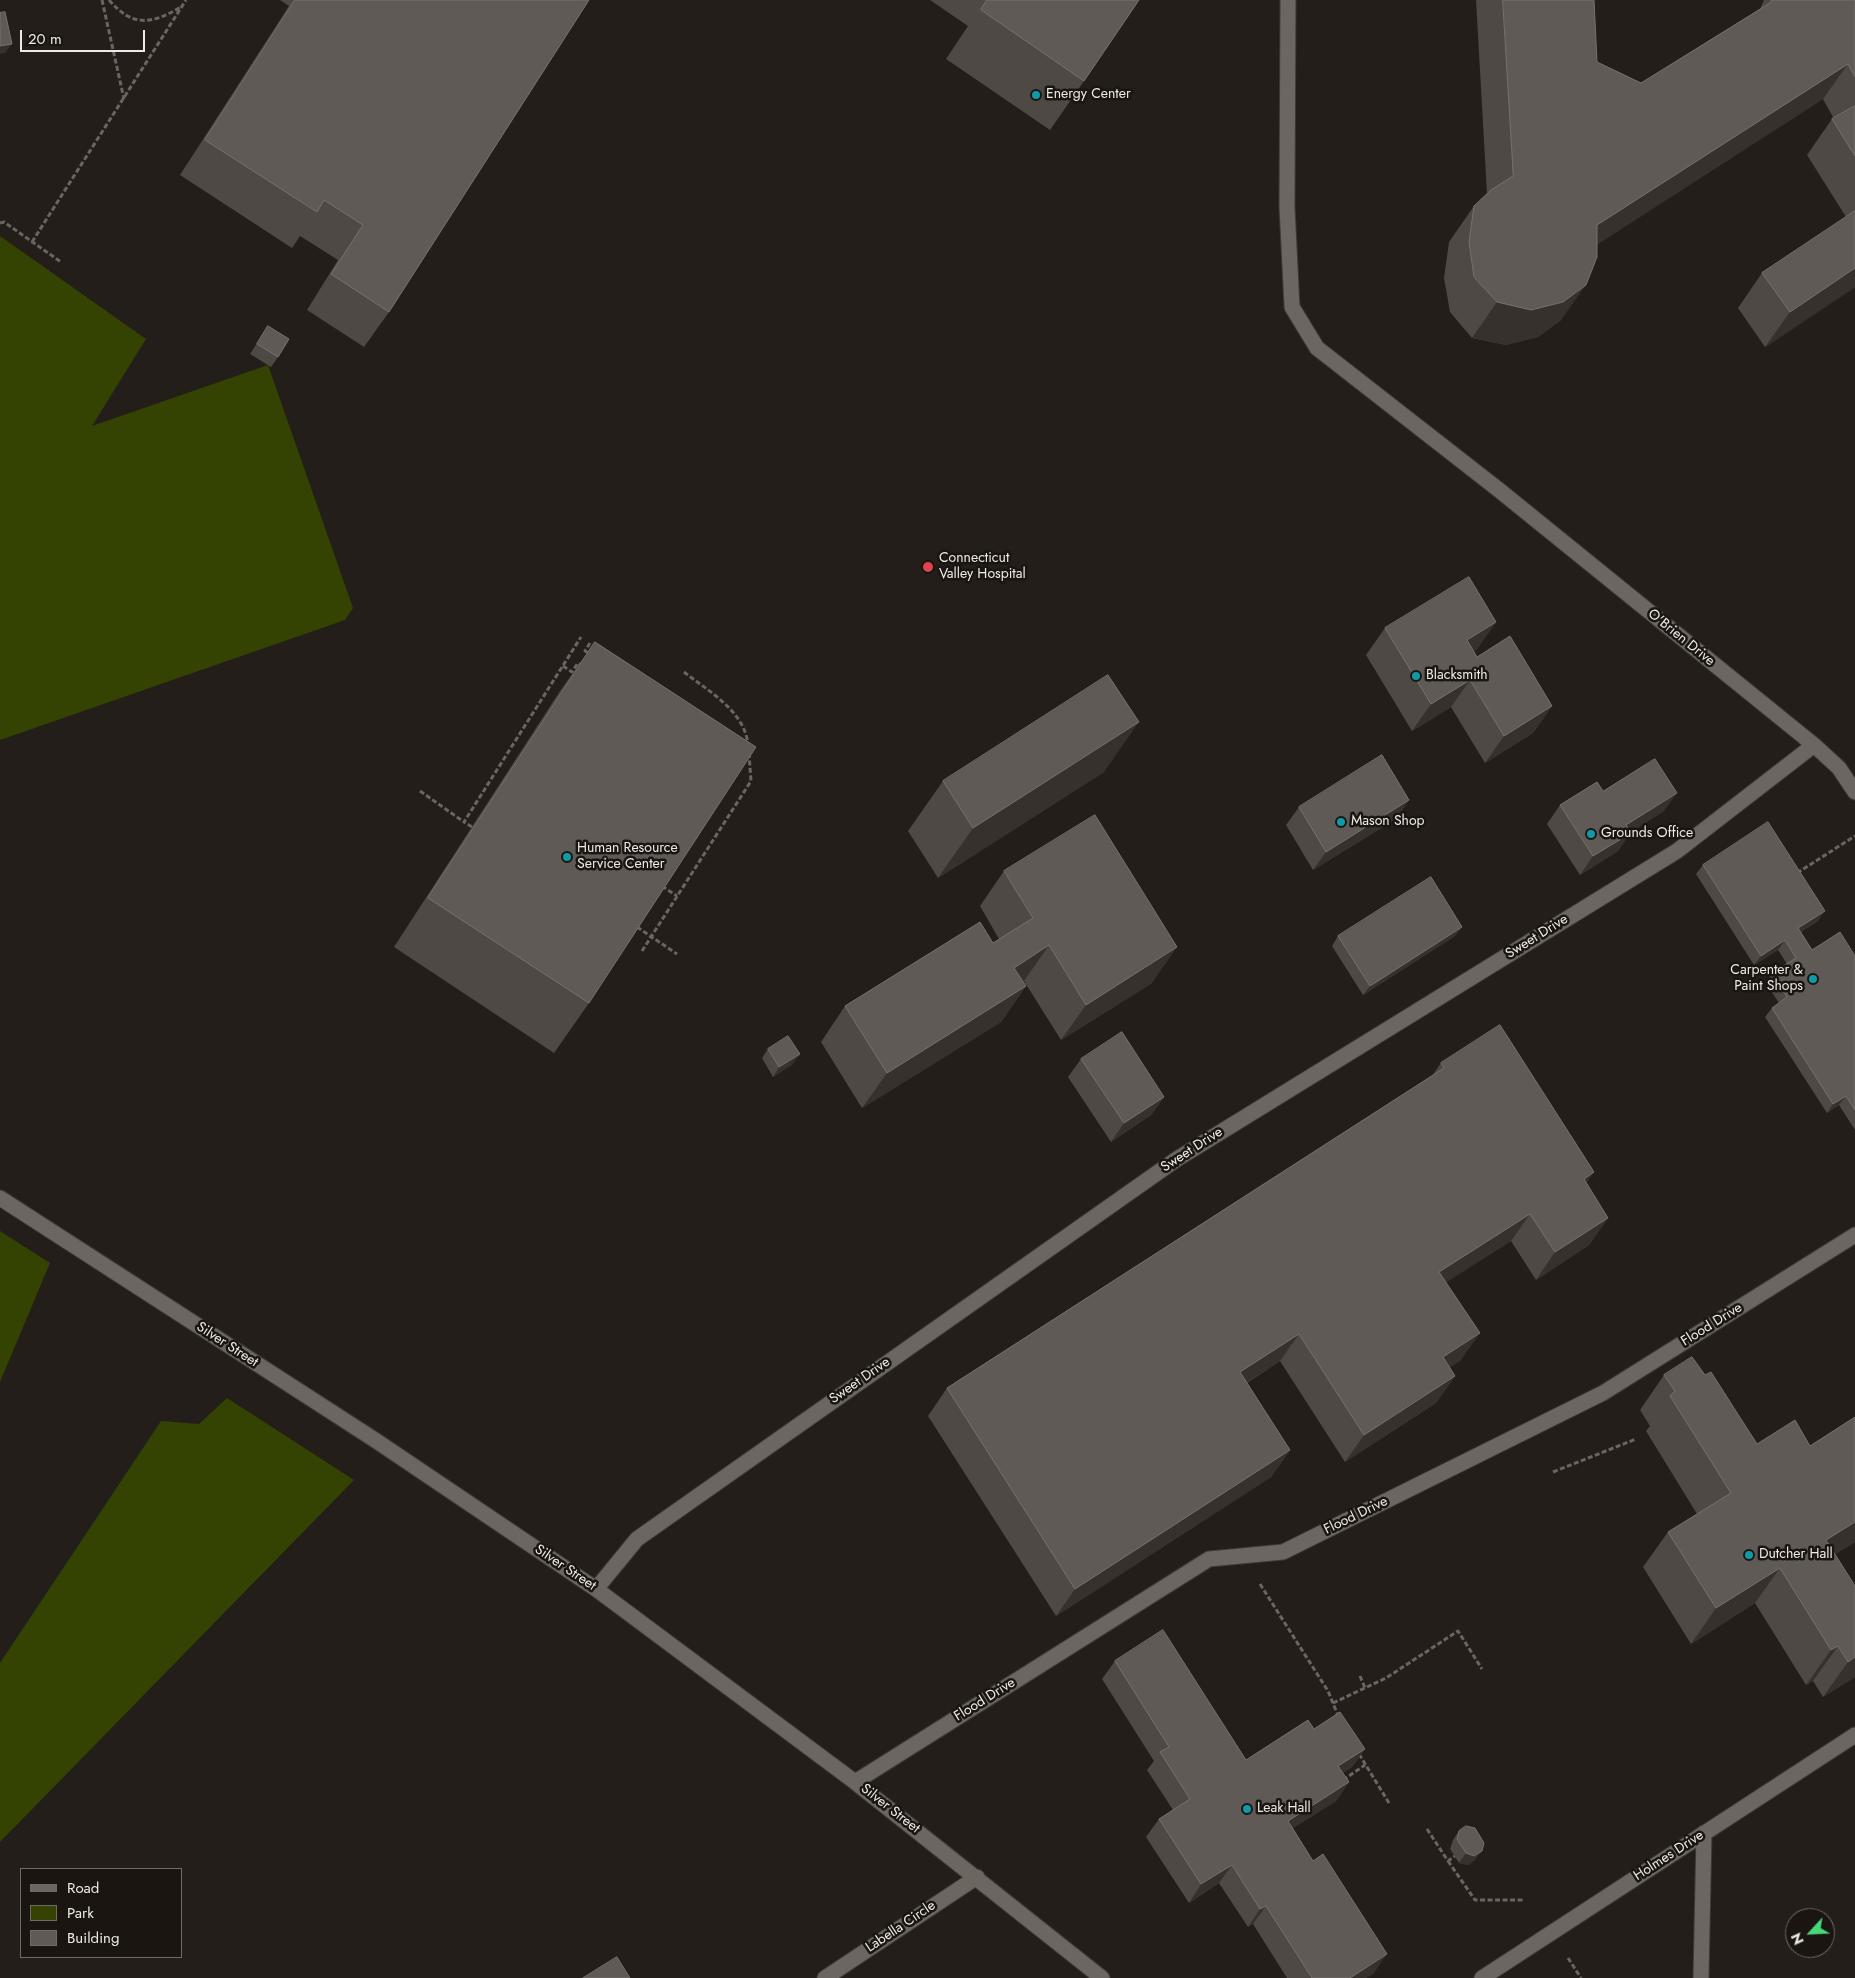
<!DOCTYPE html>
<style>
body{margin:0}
#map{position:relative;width:1855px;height:1978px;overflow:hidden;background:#231e1a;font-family:Jost,sans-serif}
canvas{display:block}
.legend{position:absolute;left:20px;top:1868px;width:162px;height:90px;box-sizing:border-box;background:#1a1511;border:1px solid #6e6a67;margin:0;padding:6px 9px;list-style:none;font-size:15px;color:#edeae7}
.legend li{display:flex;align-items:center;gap:10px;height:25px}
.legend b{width:25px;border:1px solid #6e6a67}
.north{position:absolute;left:1785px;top:1908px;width:50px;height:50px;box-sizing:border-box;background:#1a1511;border:1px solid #6e6a67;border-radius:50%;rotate:245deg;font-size:14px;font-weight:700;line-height:20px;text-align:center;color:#edeae7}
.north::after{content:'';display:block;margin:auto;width:18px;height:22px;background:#47d779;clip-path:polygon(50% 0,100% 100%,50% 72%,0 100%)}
.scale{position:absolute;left:20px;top:30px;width:125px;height:22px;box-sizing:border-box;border:2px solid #edeae7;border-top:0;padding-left:6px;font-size:15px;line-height:18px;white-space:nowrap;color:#edeae7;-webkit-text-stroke:4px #1a1511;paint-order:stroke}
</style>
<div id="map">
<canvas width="1855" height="1978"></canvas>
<ul class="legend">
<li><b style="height:6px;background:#6c6661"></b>Road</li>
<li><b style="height:14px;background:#344301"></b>Park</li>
<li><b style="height:14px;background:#605a57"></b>Building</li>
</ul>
<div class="north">N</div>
<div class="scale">20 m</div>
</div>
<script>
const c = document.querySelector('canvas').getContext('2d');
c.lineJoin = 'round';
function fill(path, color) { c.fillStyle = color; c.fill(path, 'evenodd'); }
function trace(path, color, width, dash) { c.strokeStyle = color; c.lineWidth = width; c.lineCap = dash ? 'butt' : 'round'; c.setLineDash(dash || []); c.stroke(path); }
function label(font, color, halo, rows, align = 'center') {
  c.font = font + ' Jost,sans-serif'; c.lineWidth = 5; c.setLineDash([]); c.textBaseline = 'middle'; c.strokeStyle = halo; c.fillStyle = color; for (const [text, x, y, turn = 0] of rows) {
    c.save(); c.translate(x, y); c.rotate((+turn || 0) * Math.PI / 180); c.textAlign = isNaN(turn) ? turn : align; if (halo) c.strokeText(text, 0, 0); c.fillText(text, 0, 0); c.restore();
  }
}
fill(new Path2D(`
 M0,236L146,339L92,426L268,365L353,608L345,620L0,740Z
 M0,1231L50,1263L0,1382Z
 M227,1398L354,1480L0,1842V1663L161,1421L199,1424Z`), '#344301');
const minor = new Path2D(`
 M1288,0L1287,207L1292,307L1317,348L1499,490L1814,745L1839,768L1855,792
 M0,1198L375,1440L596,1589L855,1782L1102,1978
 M596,1589L637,1539L1177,1159L1677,851L1814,745
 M855,1782L1209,1559L1283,1552L1603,1393L1855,1235
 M825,1978L977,1877
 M1482,1978L1855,1735
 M1701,1978L1704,1833`);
trace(minor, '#3e3a37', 17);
trace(new Path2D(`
 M102,0L124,99
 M109,0C133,28 152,24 181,7
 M0,223L4,222L61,262
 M32,242L186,0
 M590,643L585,651L590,654
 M563,666L572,672L578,663L582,666
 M684,672C708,691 745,711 748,745
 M420,791L464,822
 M472,827L464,822L581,637
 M1797,873L1855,836
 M662,886L677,896
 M637,927L677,954
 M642,951L751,781L749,754
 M1553,1472L1636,1439
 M1260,1584L1328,1691L1339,1718
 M1360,1676L1365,1688
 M1333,1703L1386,1678L1458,1631L1482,1669
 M1359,1754L1389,1803
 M1343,1780L1365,1765
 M1427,1829L1448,1861L1455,1856
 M1448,1861L1475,1900H1525
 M1568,1958L1581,1978`), '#6a6562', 3, [5, 2.5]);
trace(minor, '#6c6661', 15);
fill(new Path2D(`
 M280,0H589L389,312L364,347L307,310L338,260L300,236L292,248L180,175L289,6Z
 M930,0H1139L1084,81L1050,130L946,59L968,26Z
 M1476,0H1594L1597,62L1641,83L1760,9L1764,0H1855V287L1765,347L1738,308L1762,273L1846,217L1807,155L1832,119H1834L1823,99L1597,244L1561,320L1538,337L1506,345L1472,338L1450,312L1444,278L1449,242L1474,206L1487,194Z
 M268,326L278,357L271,367L250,354Z
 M1496,622L1477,649L1473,651L1477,657L1552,706L1533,733L1485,763L1451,707L1412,731L1366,655L1385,628Z
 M595,642L589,1003L554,1053L394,947L560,691Z
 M1104,772L938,878L908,831L943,781Z
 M1603,791L1664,811L1630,832L1618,851L1580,875L1547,824L1560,805Z
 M1409,800L1396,819L1313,870L1286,825L1299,807Z
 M1703,865L1818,921L1801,932L1812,950L1855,956V1130L1839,1105L1827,1113L1765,1017L1772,1008L1779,1003L1766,983L1772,973L1787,964L1778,950L1754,965L1696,874Z
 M1004,871L1152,983L1061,1040L1024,981L1023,982L1026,986L1001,1022L862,1108L821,1042L845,1006L993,943L999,939L980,906Z
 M1462,927L1455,936L1363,995L1332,946L1338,936Z
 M768,1049L793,1064L773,1077L762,1058Z
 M1081,1059L1164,1097L1151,1115L1111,1142L1068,1077Z
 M1441,1063L1586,1184L1608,1218L1589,1245L1536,1280L1511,1241L1446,1282L1461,1360L1450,1367L1455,1376L1436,1403L1345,1462L1280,1361L1247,1383L1290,1450L1271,1477L1056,1616L928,1416L947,1388L1432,1076Z
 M1664,1375H1705L1757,1444L1810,1446L1855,1417V1542L1835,1554L1855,1677L1823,1697L1813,1681L1806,1685L1755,1603L1691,1644L1643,1567L1668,1532L1697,1514L1646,1431L1650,1426L1640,1410Z
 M1115,1661L1246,1760L1314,1729L1365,1749L1352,1767L1343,1773L1349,1782L1336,1801L1293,1828L1374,1973L1366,1978H1287L1253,1924L1248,1927L1219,1883L1189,1903L1146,1837L1159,1819L1173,1810L1147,1770L1154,1761L1102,1679Z
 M1459,1831L1475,1860L1468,1865L1459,1863L1450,1849L1453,1840Z`), '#4f4945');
fill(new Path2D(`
 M12,44L5,53L0,54V46Z
 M1848,64L1823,99L1572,261L1597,225Z
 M1855,268V287L1765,347L1790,312Z
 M1586,285L1561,320L1538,337L1506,345L1472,338L1497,302Z
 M1496,622L1477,649L1448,667L1467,640Z
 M1470,680L1451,707L1412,731L1431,704Z
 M1552,706L1533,733L1485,763L1504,736Z
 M1139,722L1104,772L938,878L973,828Z
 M1677,793L1664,811L1613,844L1626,825Z
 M1409,800L1396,819L1313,870L1326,852Z
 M1631,833L1618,851L1580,875L1593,856Z
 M1825,911L1818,921L1792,938L1798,928Z
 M1462,927L1455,936L1363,995L1370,986Z
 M1785,940L1778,950L1754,965L1761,956Z
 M1049,945L1024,981L989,1003L1014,968Z
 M1177,947L1152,983L1061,1040L1086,1005Z
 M1026,986L1001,1022L862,1108L887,1073Z
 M800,1054L793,1064L773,1077L779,1067Z
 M1846,1096L1839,1105L1827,1113L1833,1104Z
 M1164,1097L1151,1115L1111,1142L1124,1123Z
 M1594,1172L1575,1200L1584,1179Z
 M1530,1214L1511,1241L1420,1299L1439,1272Z
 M1608,1218L1589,1245L1536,1280L1555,1252Z
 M1480,1333L1461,1360L1424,1384L1443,1357Z
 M1299,1334L1280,1361L1221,1399L1240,1372Z
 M1455,1376L1436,1403L1345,1462L1364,1435Z
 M1290,1450L1271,1477L1056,1616L1075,1589Z
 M1855,1522V1542L1802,1575L1826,1540Z
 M1780,1568L1755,1603L1691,1644L1716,1608Z
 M1838,1646L1813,1681L1806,1685L1831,1650Z
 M1855,1657V1677L1823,1697L1848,1662Z
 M1365,1749L1352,1767L1325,1784L1338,1766Z
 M1349,1782L1336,1801L1276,1839L1288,1821Z
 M1482,1851L1475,1860L1468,1865L1459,1863L1466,1853Z
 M1232,1865L1219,1883L1189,1903L1201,1884Z
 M1266,1906L1253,1924L1248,1927L1260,1909Z
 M1387,1954L1374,1973L1366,1978H1350Z`), '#36312d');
const building = new Path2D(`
 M295,0H589L389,312L331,274L363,225L324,200L317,212L205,140Z
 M987,0H1139L1084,81L981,10Z
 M1503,0H1594L1597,62L1641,83L1770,3L1772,0H1855V77L1848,64L1597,225V257L1586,285L1563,302L1531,310L1497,302L1474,277L1469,242L1474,206L1491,190L1513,176Z
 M5,12L12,44L0,46V13Z
 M1855,106V156L1832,119Z
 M1855,211V268L1790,312L1762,273Z
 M268,326L289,339L278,357L257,344Z
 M1469,577L1496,622L1467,640L1477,657L1510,636L1552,706L1504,736L1470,680L1431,704L1385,628Z
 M595,642L756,747L589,1003L428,898Z
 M1108,675L1139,722L973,828L943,781Z
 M1382,755L1409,800L1326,852L1299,807Z
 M1655,759L1677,793L1626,825L1631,833L1593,856L1560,805L1597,782L1603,791Z
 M1095,815L1177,947L1086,1005L1049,945L1014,968L1026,986L887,1073L845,1006L980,922L993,943L1033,918L1004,871Z
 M1768,822L1825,911L1798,928L1812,950L1840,932L1855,956V1110L1846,1096L1833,1104L1772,1008L1787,997L1772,973L1796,958L1785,940L1761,956L1703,865Z
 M1431,877L1462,927L1370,986L1338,936Z
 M1500,1025L1594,1172L1584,1179L1608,1218L1555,1252L1530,1214L1439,1272L1480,1333L1443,1357L1455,1376L1364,1435L1299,1334L1240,1372L1290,1450L1075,1589L947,1388L1444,1068L1441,1063Z
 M1122,1032L1164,1097L1124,1123L1081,1059Z
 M788,1036L800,1054L779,1067L768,1049Z
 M1692,1357L1705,1375L1711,1372L1757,1444L1795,1420L1810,1446L1855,1417V1522L1826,1540L1855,1586V1657L1848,1662L1838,1646L1831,1650L1780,1568L1716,1608L1668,1532L1731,1493L1670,1396L1675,1391L1664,1375Z
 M1163,1630L1246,1760L1308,1720L1314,1729L1340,1712L1365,1749L1338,1766L1349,1782L1288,1821L1313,1861L1323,1854L1387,1954L1350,1978H1312L1266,1906L1260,1909L1232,1865L1201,1884L1159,1819L1190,1799L1160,1752L1169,1747L1115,1661Z
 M1466,1826L1475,1828L1484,1843L1482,1851L1474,1856L1466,1853L1457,1839L1459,1831Z
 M617,1957L630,1978H583Z`);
fill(building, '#605a57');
trace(building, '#76716d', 1);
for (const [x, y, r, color] of [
 [1036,95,5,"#0f9aa8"],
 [928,567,6,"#e0444e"],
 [1416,676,5,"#0f9aa8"],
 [1341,822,5,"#0f9aa8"],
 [1591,834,5,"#0f9aa8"],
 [567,857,5,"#0f9aa8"],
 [1813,979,5,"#0f9aa8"],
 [1749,1555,5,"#0f9aa8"],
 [1247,1809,5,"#0f9aa8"]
]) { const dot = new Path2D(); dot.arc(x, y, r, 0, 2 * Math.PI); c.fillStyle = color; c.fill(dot); trace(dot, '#1a1511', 2); }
label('14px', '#edeae7', '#1a1511', [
 ["Energy Center",1046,95],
 ["Connecticut",939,559],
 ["Valley Hospital",939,575],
 ["Blacksmith",1426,676],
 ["Mason Shop",1351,822],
 ["Grounds Office",1601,834],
 ["Human Resource",577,849],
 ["Service Center",577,865],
 ["Carpenter &",1803,971,"right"],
 ["Paint Shops",1803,987,"right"],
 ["Dutcher Hall",1759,1555],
 ["Leak Hall",1257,1809]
], 'left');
label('14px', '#edeae7', '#1a1511', [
 ["O'Brien Drive",1681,638,39],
 ["Sweet Drive",1537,937,-32],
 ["Sweet Drive",1192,1150,-33],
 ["Flood Drive",1712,1325,-32],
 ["Silver Street",227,1345,33],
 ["Sweet Drive",860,1381,-35],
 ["Flood Drive",1356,1516,-26],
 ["Silver Street",565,1568,34],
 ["Flood Drive",985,1700,-32],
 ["Silver Street",890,1809,38],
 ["Holmes Drive",1669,1856,-33],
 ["Labella Circle",901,1927,-34]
]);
</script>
